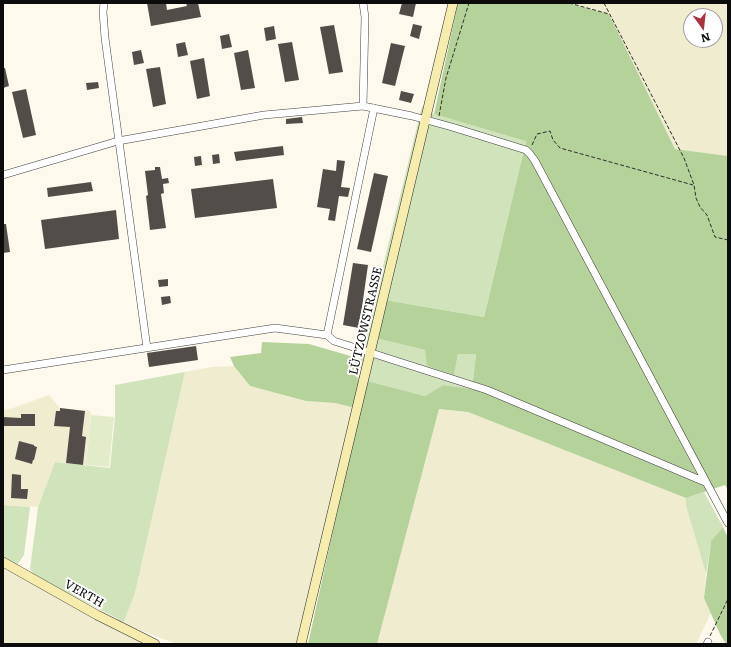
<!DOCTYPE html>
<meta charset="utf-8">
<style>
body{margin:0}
#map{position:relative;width:731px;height:647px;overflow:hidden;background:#fdf9ed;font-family:Literata,serif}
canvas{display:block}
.frame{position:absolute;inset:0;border:4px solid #0c0c0c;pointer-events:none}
.north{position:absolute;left:683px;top:8px;width:40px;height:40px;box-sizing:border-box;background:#fff;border:1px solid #9e9e9e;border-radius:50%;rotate:165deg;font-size:11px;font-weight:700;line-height:16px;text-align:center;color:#0c0c0c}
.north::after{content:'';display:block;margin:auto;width:14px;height:18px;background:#ac333d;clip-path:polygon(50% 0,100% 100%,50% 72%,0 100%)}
</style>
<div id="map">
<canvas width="731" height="647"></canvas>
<div class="frame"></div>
<div class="north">N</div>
</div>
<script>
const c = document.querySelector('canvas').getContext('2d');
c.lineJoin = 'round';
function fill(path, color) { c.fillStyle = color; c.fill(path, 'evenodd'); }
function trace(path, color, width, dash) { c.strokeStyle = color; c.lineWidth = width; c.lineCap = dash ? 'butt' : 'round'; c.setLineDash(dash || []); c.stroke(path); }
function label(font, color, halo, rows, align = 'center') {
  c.font = font + ' Literata,serif'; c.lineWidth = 4; c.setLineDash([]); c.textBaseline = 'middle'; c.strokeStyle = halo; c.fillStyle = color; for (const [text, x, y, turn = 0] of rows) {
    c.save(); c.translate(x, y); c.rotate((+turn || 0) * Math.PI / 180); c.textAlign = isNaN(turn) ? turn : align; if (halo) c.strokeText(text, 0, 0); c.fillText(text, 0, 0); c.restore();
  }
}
fill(new Path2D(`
 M570,3H728V156L675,149L609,14ZM691,16H715V40H691Z
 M234,366L250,386L306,401L335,403L355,407L296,644H177L123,624L135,593L185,372L212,367Z
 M49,395L60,408L91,411L86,465L55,462L38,507L3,505V410L13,408Z
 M439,409L468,412L686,498V506L706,574L704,598L711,613L696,644H377Z
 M3,565L147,644H3Z`), '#f0eccf');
fill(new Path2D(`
 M422,106L434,114L526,140L484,317L385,300L377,338L425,350L454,374L458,354H476L472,389L443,385L425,396L371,382H359L357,378L361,359L358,353L361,343L365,340Z
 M185,372L135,593L123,624L116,618L35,576L30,569L38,507L55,462L110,468L115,417V385Z
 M704,492L723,527L711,541L706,574L686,506V498Z
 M3,505L30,507L24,555L17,565L3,557Z`), '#d1e3ba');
fill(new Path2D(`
 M458,3H567L609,14L675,149L728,156V490L725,485L686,498L468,412L439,409L377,644H308L360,409L335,403L306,401L250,386L234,366L230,357L261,353L262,342L309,344L361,359L357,378L359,382H371L425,396L443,385L472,389L476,354H458L454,375L427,366L425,350L376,338L385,300L484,317L526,141L434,114Z
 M723,527L728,538V644H726L720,634L704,598L711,541Z`), '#b6d29b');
fill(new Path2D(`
 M91,415L114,417L109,467L86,465Z`), '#e2eccb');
fill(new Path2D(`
 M147,3H166L167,10L187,6L186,3H198L201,17L151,26Z
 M402,3H416L413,17L399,14Z
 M413,24L422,26L419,39L410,36Z
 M334,25L343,72L329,74L320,27Z
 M274,26L276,39L266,41L264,28Z
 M229,34L232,47L222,49L220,36Z
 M185,42L188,55L178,57L176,44Z
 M292,42L299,80L285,82L278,44Z
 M391,43L405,46L395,86L382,83Z
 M141,50L144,63L134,65L132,52Z
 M248,50L255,88L241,90L234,53Z
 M204,58L210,96L197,99L190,61Z
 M160,67L166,104L153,107L146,69Z
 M3,68H5L9,86L3,88Z
 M98,82L99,88L87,90L86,83Z
 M26,89L36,135L23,138L12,92Z
 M401,91L414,94L411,103L399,100Z
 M302,117L303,123L286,124V119Z
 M283,146L284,155L236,161L234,152Z
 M219,154L220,163L213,164L212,155Z
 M201,156L202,165L195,166L194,157Z
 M337,160L345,161L341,187L350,188L348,197L339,196L335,221L328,220L330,209L317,207L323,169L336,171Z
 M155,167H160L162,179L168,178L169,183L163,184L164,193L161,194L166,228L150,230L146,196L148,195L145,171L155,170Z
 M374,173L388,176L371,252L357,249Z
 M273,179L277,208L195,218L191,189Z
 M91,182L93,191L48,197L47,188Z
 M116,210L119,239L45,249L41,220Z
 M3,224H6L10,252L3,253Z
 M353,263L368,265L359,328L343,325Z
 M168,279V286L159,287L158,280Z
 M170,296L171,303L162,305L161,297Z
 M196,346L198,360L149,367L147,353Z
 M60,408L85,411L82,436L86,437L83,465L66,463L70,427L54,426L56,411H60Z
 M21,414H35V426H3V417L21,418Z
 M19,441L34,445V446L37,447L34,460H33L32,464L15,459Z
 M12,474L21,475V489H28L27,499L11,498Z`), '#534d49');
const street = new Path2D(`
 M104,3L103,12L105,38L147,348
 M363,3L365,17L363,106
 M3,175L118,141L264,115L363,106L412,116L452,127L526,150L530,154L535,161L728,523
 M327,335L374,108
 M3,370L275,328L327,335L334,341L487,390L705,482
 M707,644L708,642`);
const secondary = new Path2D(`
 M3,562L97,615L155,644
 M301,644L453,3`);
trace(street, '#3f3f3f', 8);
trace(secondary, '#2e2e2e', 10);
trace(new Path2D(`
 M569,3L609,14
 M604,3L684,158L694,185L696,198L700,207L707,215L715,237L728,240
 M439,116L446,78L469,3
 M532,145L537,134L550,131L553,140L560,148L693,185
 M710,636L728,599`), '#2e2e2e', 1, [4, 2]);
trace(street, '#fff', 7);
trace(secondary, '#f6ecae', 9);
label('12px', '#0c0c0c', '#fff', [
 ["LÜTZOWSTRASSE",366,321,-77],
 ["VERTH",84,594,29]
]);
</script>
